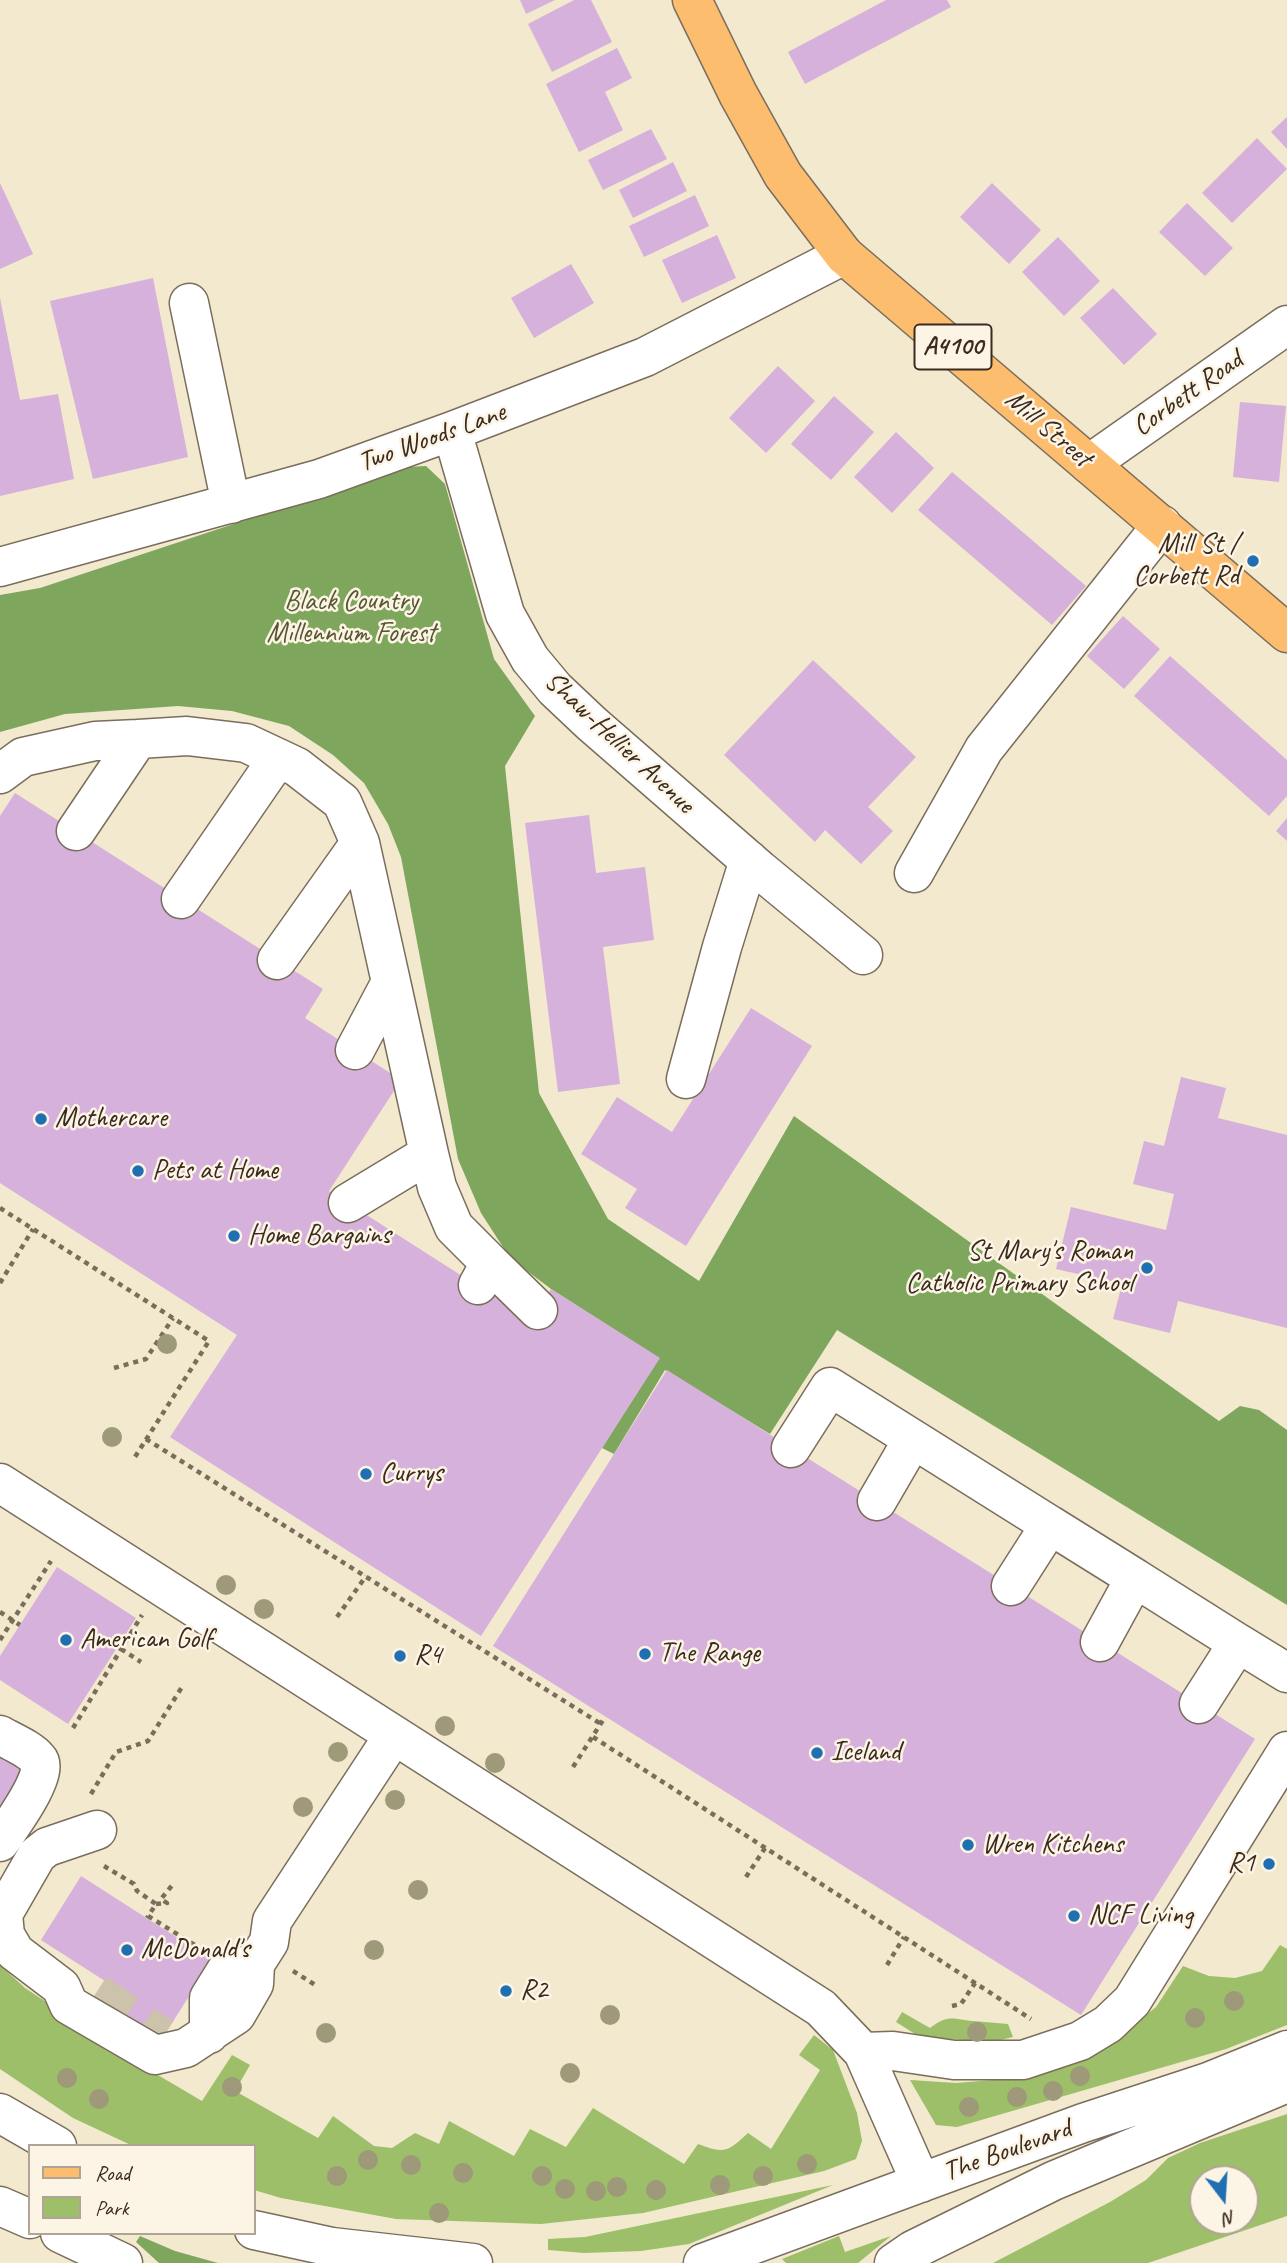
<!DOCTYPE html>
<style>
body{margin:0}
#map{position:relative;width:1287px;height:2263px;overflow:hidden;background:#f2e9ce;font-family:Caveat,sans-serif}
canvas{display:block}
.legend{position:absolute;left:28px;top:2144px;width:228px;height:91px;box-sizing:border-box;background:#fcf5e5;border:2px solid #afa495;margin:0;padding:9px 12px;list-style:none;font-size:21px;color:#3b2a1e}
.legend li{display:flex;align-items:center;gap:14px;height:35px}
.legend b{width:35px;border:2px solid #afa495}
.north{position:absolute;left:1189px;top:2165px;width:70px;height:70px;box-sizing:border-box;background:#fcf5e5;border:2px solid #afa495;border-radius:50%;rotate:163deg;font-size:19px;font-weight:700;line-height:28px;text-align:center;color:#3b2a1e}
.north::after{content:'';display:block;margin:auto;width:24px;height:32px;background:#1f6fb2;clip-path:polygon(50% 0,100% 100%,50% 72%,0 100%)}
</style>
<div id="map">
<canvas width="1287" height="2263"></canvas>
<ul class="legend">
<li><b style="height:9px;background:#fdbd6f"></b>Road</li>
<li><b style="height:19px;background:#9dbf69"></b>Park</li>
</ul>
<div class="north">N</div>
</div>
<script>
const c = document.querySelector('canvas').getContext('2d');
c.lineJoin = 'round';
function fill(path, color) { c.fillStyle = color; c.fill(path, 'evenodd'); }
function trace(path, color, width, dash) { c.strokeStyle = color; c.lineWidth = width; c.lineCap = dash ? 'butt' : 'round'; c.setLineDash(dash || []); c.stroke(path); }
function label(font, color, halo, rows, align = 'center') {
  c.font = font + ' Caveat,sans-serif'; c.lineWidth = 5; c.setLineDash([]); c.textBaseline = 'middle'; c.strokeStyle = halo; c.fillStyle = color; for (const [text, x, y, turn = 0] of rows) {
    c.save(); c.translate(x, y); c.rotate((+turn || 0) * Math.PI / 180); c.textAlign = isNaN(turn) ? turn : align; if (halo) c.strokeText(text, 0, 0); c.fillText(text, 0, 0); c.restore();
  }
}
fill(new Path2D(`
 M1280,1945L1287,1949V2025L1226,2049L957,2127L936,2125L910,2080L956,2083L1018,2078L1136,2023L1156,2007L1183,1966L1209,1976L1235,1978L1262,1971Z
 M0,1965L25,1988L151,2071L202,2101L232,2055L250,2065L235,2091L318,2138L333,2116L374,2146L392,2148L415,2133L439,2144L449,2121L514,2156L530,2129L566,2147L593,2108L684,2164L698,2144C724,2154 728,2152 748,2133L771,2149L820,2070L799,2055L814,2035L833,2050L857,2113L862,2141L856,2159L824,2171L643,2213L541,2224L396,2219L281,2198L254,2190V2146H133L73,2118L0,2069Z
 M902,2012L930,2028C948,2014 952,2019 973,2021C985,2022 996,2023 1008,2024L1013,2037L992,2042L920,2037L896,2022Z
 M1287,2114V2216L1148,2263H993L1110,2202L1146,2180L1168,2158L1200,2143ZM1203,2179H1245V2221H1203Z
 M833,2185L689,2244L641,2251L584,2253L548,2250V2239L585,2237Z
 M839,2236L845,2252L891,2236L858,2263H786L782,2259Z`), '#9dbf69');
fill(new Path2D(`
 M426,466L445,484L494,659L535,716L505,766L539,1093L608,1219L699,1281L794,1116L1219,1421L1240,1406L1259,1410L1287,1430V1605L837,1330L770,1434L665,1370L614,1454L602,1448L659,1358L551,1289L510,1258L481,1213L458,1159L401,857L388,824L364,783L333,755L289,726L232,711L178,706L65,714L0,732V595L40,588L406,467Z
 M140,2236L175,2251L218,2263H159L136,2242Z`), '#7ea65d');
fill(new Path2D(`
 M520,0H555L526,14Z
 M574,0H591L612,42L552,72L528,24Z
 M886,0H947L951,7L805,84L788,52Z
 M617,48L632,78L605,92L623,130L579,152L546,84Z
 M1287,117V149L1271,132Z
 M651,129L667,159L603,190L588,160Z
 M1257,138L1287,169L1232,223L1202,193Z
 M673,162L687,191L633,218L619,190Z
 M0,183L33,254L0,269Z
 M992,183L1041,230L1009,264L960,217Z
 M695,195L709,226L644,257L629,226Z
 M1187,203L1233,248L1205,276L1159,232Z
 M717,235L736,278L682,303L662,260Z
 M1058,237L1100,281L1064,316L1022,272Z
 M571,264L594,303L534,338L511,298Z
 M153,278L188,457L93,479L50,301Z
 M1113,288L1157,334L1124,365L1080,318Z
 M0,298L20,400L58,394L74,479L0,496Z
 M778,366L815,401L766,453L729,418Z
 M834,396L874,432L831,480L791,444Z
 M1240,402L1286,406L1279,482L1233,477Z
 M896,432L934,468L892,513L854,477Z
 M952,472L1086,586L1052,625L918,510Z
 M1123,616L1160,649L1124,689L1087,656Z
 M1170,656L1287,760V796L1269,816L1134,696Z
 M813,660L916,757L868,807L893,831L861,864L825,830L815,842L724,755Z
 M15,793L323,989L305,1018L401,1080L329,1191L531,1320L551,1289L660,1358L481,1636L170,1437L237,1335L0,1183V816Z
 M589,815L596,873L645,867L654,940L603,947L620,1084L558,1092L525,823Z
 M1287,818V841L1276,831Z
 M751,1008L812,1046L686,1246L625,1208L637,1189L581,1154L617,1097L672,1132Z
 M1181,1077L1226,1088L1218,1118L1287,1135V1328L1178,1301L1170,1333L1113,1319L1122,1284L1056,1269L1071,1207L1166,1230L1174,1194L1133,1184L1144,1141L1164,1146Z
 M667,1370L1255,1739L1081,2015L493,1646Z
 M57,1567L136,1618L68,1724L0,1680V1656Z
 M0,1750L32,1771L0,1819Z
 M81,1876L212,1960L160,2042L93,1999L105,1981L41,1940Z`), '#d6b1db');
trace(new Path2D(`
 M96,1993L163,2037`), '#cdc3ab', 38, [38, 19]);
const minor = new Path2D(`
 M189,303L231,504
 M452,431L505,614L530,659L555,689L591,723L760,870L863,955
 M1089,464L1287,325
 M0,567L319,479L452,431L645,357L844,255
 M0,774L23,757L95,741L138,739
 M76,831L138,739L187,736L246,743L278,758
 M914,873L984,749L1162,525
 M181,899L278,758L297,767L342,802L360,843
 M277,960L360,843L391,982
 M355,1050L391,982L429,1154
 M686,1079L722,947L749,860
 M348,1203L429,1154L437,1187L454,1227L490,1263
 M478,1285L490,1263L538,1310
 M913,1439L1050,1525L1011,1586
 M791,1448L830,1387L913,1439L877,1501
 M0,1483L821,2008L863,2052L921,2183
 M1050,1525L1135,1578L1100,1642
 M1135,1578L1238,1643L1199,1704
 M1238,1643L1287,1673
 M0,1735C12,1742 30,1749 38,1759C51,1773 9,1828 0,1842
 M97,1830L47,1847L37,1855L3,1914L5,1935L15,1952L61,1987L69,2005L155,2055L186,2048L236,2015L254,1984L255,1964L269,1942L272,1921L394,1735
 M209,2034V1998L227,1969L255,1964
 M863,2052L893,2051L954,2060H1023L1080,2041L1108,2024L1132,2001L1287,1751
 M0,2113L57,2146
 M0,2206L30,2219
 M254,2230L332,2247L473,2263
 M60,2233L123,2263
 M703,2263L1083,2123L1208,2082L1287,2050
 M894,2263L913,2250L1053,2181L1287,2083`);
const major = new Path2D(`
 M692,0L738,94L783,175L844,255L1287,633`);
trace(minor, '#7b6d5c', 41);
trace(major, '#7b6d5c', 41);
trace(new Path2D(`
 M0,1208L209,1341L133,1460
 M0,1283L33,1229
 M114,1368L146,1359L173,1318
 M146,1439L601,1724
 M0,1612L20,1625
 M337,1617L366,1576
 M0,1640L51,1561
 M121,1649L141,1662
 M73,1728L142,1615
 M593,1737L1031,2019
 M573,1767L605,1717
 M91,1794L116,1752L148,1741L182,1687
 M104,1866L134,1884L137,1891L156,1904L147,1918
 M746,1877L765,1848
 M156,1904L167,1903L161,1899L174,1883
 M148,1916L198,1947
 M887,1965L904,1937
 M293,1971L317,1986
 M952,2006L961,2004L975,1983`), '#7b6d5c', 4.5, [5, 5]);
trace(minor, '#fff', 38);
trace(major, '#fdbd6f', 38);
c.fillStyle = '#9d9979';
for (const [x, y] of [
 [167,1344],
 [112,1437],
 [226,1585],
 [264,1609],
 [445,1726],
 [338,1752],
 [495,1763],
 [395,1800],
 [303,1807],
 [418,1890],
 [374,1950],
 [1234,2001],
 [610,2015],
 [1195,2018],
 [977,2032],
 [326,2033],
 [570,2073],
 [1080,2076],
 [67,2078],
 [232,2087],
 [1053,2091],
 [1017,2097],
 [99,2099],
 [969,2107],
 [368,2160],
 [807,2164],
 [411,2165],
 [463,2173],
 [337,2176],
 [542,2176],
 [763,2176],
 [720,2185],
 [617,2187],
 [565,2189],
 [656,2190],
 [596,2191],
 [439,2213]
]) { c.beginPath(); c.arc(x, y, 10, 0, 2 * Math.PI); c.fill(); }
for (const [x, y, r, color] of [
 [1253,561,7,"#1f6fb2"],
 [41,1119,7,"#1f6fb2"],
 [138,1171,7,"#1f6fb2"],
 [234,1236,7,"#1f6fb2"],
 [1147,1268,7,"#1f6fb2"],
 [366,1474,7,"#1f6fb2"],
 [66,1640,7,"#1f6fb2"],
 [645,1654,7,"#1f6fb2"],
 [400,1656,7,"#1f6fb2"],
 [817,1753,7,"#1f6fb2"],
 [968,1845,7,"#1f6fb2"],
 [1269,1864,7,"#1f6fb2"],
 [1074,1916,7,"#1f6fb2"],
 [127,1950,7,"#1f6fb2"],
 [506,1991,7,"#1f6fb2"]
]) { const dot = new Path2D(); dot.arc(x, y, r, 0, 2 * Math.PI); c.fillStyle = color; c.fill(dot); trace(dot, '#fcf5e5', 2.5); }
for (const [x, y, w] of [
 [953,347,77]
]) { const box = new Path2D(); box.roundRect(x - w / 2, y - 22.5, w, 45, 5); c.fillStyle = '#fcf5e5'; c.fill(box); trace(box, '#3b2a1e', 2); }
label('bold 26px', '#3b2a1e', null, [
 ["A4100",953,347]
]);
label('28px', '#3b2a1e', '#fcf5e5', [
 ["Corbett Road",1188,394,-35],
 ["Mill Street",1048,429,40],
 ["Two Woods Lane",432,438,-20],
 ["Shaw-Hellier Avenue",619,743,43],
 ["The Boulevard",1007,2151,-20]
]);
label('28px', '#3b2a1e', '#fcf5e5', [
 ["Mill St /",1239,545,"right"],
 ["Corbett Rd",1239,577,"right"],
 ["Mothercare",55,1119],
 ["Pets at Home",152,1171],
 ["Home Bargains",248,1236],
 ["St Mary's Roman",1133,1252,"right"],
 ["Catholic Primary School",1133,1284,"right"],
 ["Currys",380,1474],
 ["American Golf",80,1640],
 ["The Range",659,1654],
 ["R4",414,1656],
 ["Iceland",831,1753],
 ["Wren Kitchens",982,1845],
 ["R1",1255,1864,"right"],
 ["NCF Living",1088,1916],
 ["McDonald's",141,1950],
 ["R2",520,1991]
], 'left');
label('28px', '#585734', '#fcf5e5', [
 ["Black Country",351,602],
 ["Millennium Forest",351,634]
]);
</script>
